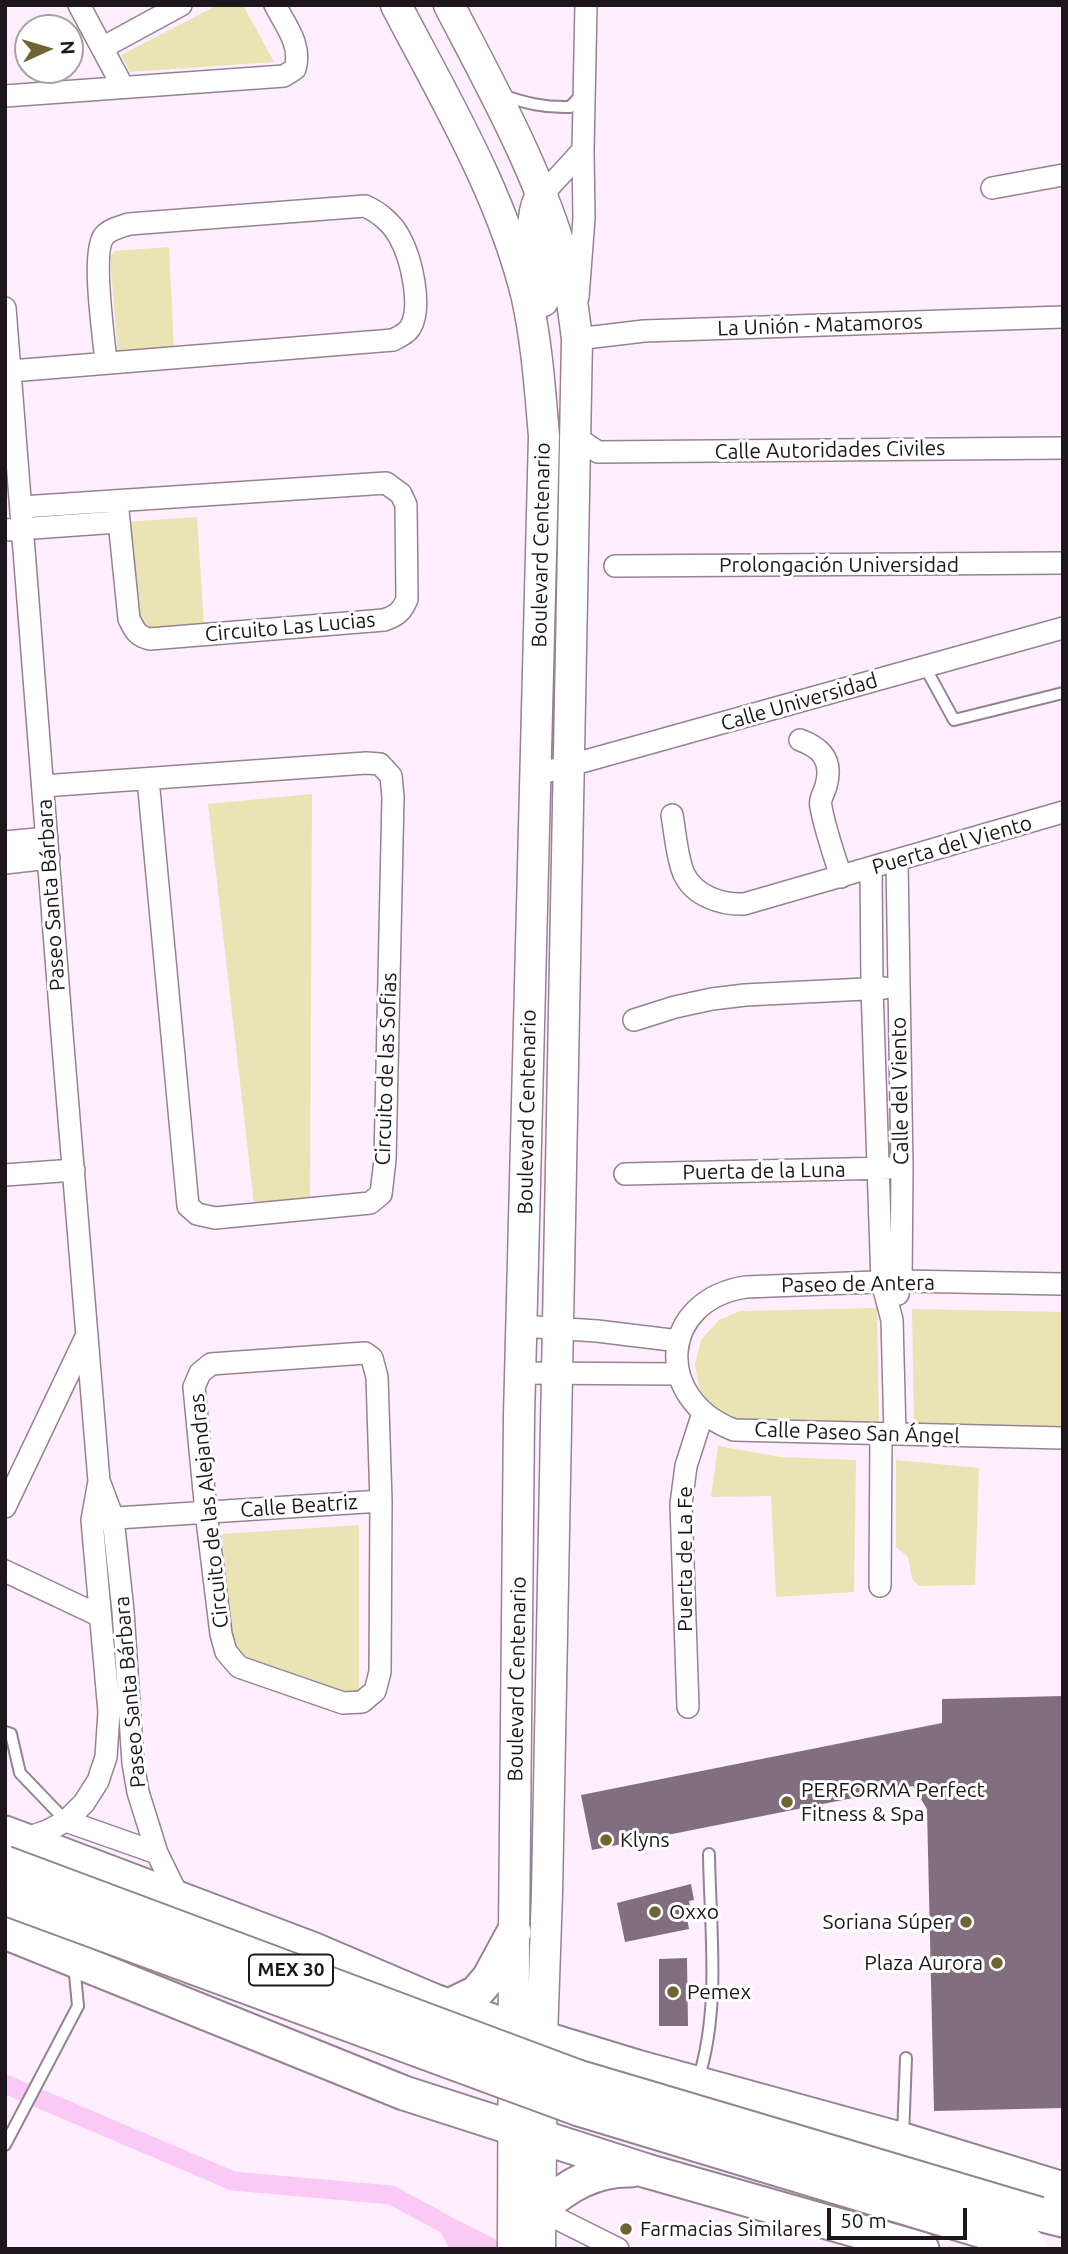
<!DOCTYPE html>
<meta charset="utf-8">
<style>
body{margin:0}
#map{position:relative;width:1068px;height:2254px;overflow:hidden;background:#ffeefd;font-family:Ubuntu,sans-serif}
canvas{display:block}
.frame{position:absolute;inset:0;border:7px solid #1d161c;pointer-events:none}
.north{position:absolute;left:14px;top:14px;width:70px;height:70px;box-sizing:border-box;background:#fff;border:2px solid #a5a2a4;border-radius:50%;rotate:86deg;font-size:19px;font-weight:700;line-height:28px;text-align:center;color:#1d161c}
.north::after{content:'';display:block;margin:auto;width:24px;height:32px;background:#6e6532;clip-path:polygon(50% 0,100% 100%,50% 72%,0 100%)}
.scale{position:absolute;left:827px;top:2208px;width:140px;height:32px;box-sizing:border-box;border:4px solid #1d161c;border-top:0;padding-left:9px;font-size:21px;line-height:24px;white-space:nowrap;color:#1d161c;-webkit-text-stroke:5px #fff;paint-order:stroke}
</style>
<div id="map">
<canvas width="1068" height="2254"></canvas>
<div class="frame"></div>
<div class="north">N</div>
<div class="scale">50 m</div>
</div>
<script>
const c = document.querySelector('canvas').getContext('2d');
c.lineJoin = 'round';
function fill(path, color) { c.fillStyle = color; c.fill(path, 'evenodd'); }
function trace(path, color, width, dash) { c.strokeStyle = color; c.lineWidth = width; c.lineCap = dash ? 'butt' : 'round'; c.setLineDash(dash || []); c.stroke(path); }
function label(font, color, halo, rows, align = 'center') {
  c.font = font + ' Ubuntu,sans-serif'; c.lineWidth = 6; c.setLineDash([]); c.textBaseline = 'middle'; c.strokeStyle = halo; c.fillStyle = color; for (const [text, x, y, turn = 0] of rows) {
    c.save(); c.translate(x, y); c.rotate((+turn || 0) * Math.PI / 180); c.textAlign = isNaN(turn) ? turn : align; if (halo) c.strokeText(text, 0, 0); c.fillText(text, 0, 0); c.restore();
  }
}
fill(new Path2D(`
 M218,5H243L274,62L130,72L121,55Z
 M169,247L174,351L118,354L110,257L115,251Z
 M197,517L204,625L146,629L141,623L124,522Z
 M312,794L310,1199L254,1204L208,804Z
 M877,1308L879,1426L740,1422L711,1406L699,1388L695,1364L701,1340L719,1320L740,1311Z
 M912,1309L1063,1312V1429L914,1426Z
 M718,1446L781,1457L856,1460L854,1592L776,1597L771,1496L711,1497Z
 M896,1460L979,1468L975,1585L919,1586L912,1579L908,1557L896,1547Z
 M359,1525V1691L342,1695L249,1661L233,1646L222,1534Z`), '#eae3b4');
trace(new Path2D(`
 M5,2084L233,2181L391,2195L447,2225L461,2249
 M448,2226L494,2249`), '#fbc9f5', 19);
fill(new Path2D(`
 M1063,1696V2108L934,2111L927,1809L913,1786L592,1850L581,1795L942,1723V1699Z
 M691,1884L694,1900L689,1901L692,1917L687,1918L689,1929L625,1942L617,1903Z
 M687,1958L688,2026H659V1959Z`), '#816f7f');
const service = new Path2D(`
 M502,95C525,103 545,108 570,107L583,93
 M925,667L954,720L1063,693
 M5,1732L11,1734L20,1773L66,1821
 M698,2080C721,2008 710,1929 709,1854
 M903,2136L906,2058
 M5,2145L78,2006L74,1964`);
const minor = new Path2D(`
 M79,5L123,87
 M102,48L181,5
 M5,96L284,76L295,69C302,45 286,26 275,5
 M992,188L1063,175
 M541,196L583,150
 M578,297L584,218L583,150L586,5
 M5,308L62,1034L99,1481L113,1518L123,1611L133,1763L138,1792L157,1853L179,1898
 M577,339L644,331L1063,317
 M11,371L393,340C399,337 406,334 410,328C423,307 411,258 400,238C393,224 379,212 365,206L129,224C120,227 110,229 104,236C91,253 104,338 106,362
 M577,438L598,452L1063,448
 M22,507L386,483L401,494L406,505L407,599C402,612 396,616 384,620L150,639C137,636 135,631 129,619L117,501
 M5,530L118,522
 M615,566L1063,563
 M800,740C822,748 833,761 826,786C824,793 819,800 821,807C825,830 834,854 841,877
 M535,775L1063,628
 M43,786L366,763L380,764L391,776L393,797L385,1160L381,1194L370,1203L215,1218L197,1214L188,1206L148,779
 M672,815C675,831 677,859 684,874C694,896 722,905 744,904L1063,812
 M5,842L47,838
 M897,861L902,1168L901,1281L898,1294
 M5,863L49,858
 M871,868L872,988L882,1282L892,1320L895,1434
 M634,1020L675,1007L712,999L745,995L885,988
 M625,1174L889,1168
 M5,1175L74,1170
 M1063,1284L901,1281L746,1287C659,1300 653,1399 734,1430L1063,1438
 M521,1326L597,1331L679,1341
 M365,1353L372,1358L377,1377L381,1501L380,1672L375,1691L362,1702L343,1703L239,1667L226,1652L221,1634L206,1512L194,1387L200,1373L211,1364Z
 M520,1373L678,1374
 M5,1507L86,1337
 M101,1519L381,1501
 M5,1571L100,1616
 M880,1586L881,1434
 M688,1707L681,1504L686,1466L703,1413
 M66,1821L157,1853
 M24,1839L47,1831L66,1821L84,1803L98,1781L106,1757L109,1712L92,1520L99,1481
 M540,2210L618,2249`);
const secondary = new Path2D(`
 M396,5C445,99 502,194 527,298C537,344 540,390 544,436L519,1417L514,1932L513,2249
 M449,5C488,80 534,163 559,244C569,274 573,307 577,339L547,1893L542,2038L540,2249
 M539,199C525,230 541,268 543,301`);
const primary = new Path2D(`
 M5,1833L312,1949L434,2001L542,2038L637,2067L903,2140L1063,2189
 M5,1932L404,2093L647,2171L922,2249
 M449,2006L476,1993L489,1978L514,1932
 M540,2210C566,2186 595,2169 631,2170
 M1039,2214L1063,2220`);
trace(service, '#958292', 14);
trace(minor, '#958292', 24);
trace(secondary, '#958292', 33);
trace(primary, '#958292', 37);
trace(service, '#fff', 10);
trace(minor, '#fff', 21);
trace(secondary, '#fff', 30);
trace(primary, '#fff', 33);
const primaryBridge = new Path2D(`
 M5,1863L578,2077L1039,2214
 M5,1898L579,2109L1029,2245`);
trace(primaryBridge, '#958292', 37, []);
trace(primaryBridge, '#fff', 33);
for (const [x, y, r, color] of [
 [787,1802,7,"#6e6532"],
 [606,1840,7,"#6e6532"],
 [655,1912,7,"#6e6532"],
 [966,1922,7,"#6e6532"],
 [997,1963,7,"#6e6532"],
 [673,1992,7,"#6e6532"],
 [626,2229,7,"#6e6532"]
]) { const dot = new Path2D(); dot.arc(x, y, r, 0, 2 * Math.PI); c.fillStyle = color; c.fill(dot); trace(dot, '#fff', 2.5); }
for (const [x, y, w] of [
 [291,1970,84]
]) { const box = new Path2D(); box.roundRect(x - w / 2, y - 15.5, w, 31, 5); c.fillStyle = '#fff'; c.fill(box); trace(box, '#1d161c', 2); }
label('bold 19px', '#1d161c', null, [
 ["MEX 30",291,1970]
]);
label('21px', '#1d161c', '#fff', [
 ["La Unión - Matamoros",820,325,-2],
 ["Calle Autoridades Civiles",830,450,-1],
 ["Boulevard Centenario",541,545,-89],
 ["Prolongación Universidad",839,565],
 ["Circuito Las Lucias",290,627,-5],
 ["Calle Universidad",799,702,-16],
 ["Puerta del Viento",952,845,-16],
 ["Paseo Santa Bárbara",51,895,-94],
 ["Circuito de las Sofias",386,1069,-88],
 ["Calle del Viento",900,1091,-91],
 ["Boulevard Centenario",527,1112,-89],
 ["Puerta de la Luna",764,1171,-1],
 ["Paseo de Antera",858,1284,-1],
 ["Calle Paseo San Ángel",857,1433,2],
 ["Calle Beatriz",299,1506,-4],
 ["Circuito de las Alejandras",209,1511,-96],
 ["Puerta de La Fe",685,1559,-90],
 ["Boulevard Centenario",517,1679,-89],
 ["Paseo Santa Bárbara",130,1692,-95]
]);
label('21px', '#1d161c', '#fff', [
 ["PERFORMA Perfect",801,1790],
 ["Fitness & Spa",801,1814],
 ["Klyns",620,1840],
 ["Oxxo",669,1912],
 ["Soriana Súper",952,1922,"right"],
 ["Plaza Aurora",983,1963,"right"],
 ["Pemex",687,1992],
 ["Farmacias Similares",640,2229]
], 'left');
</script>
